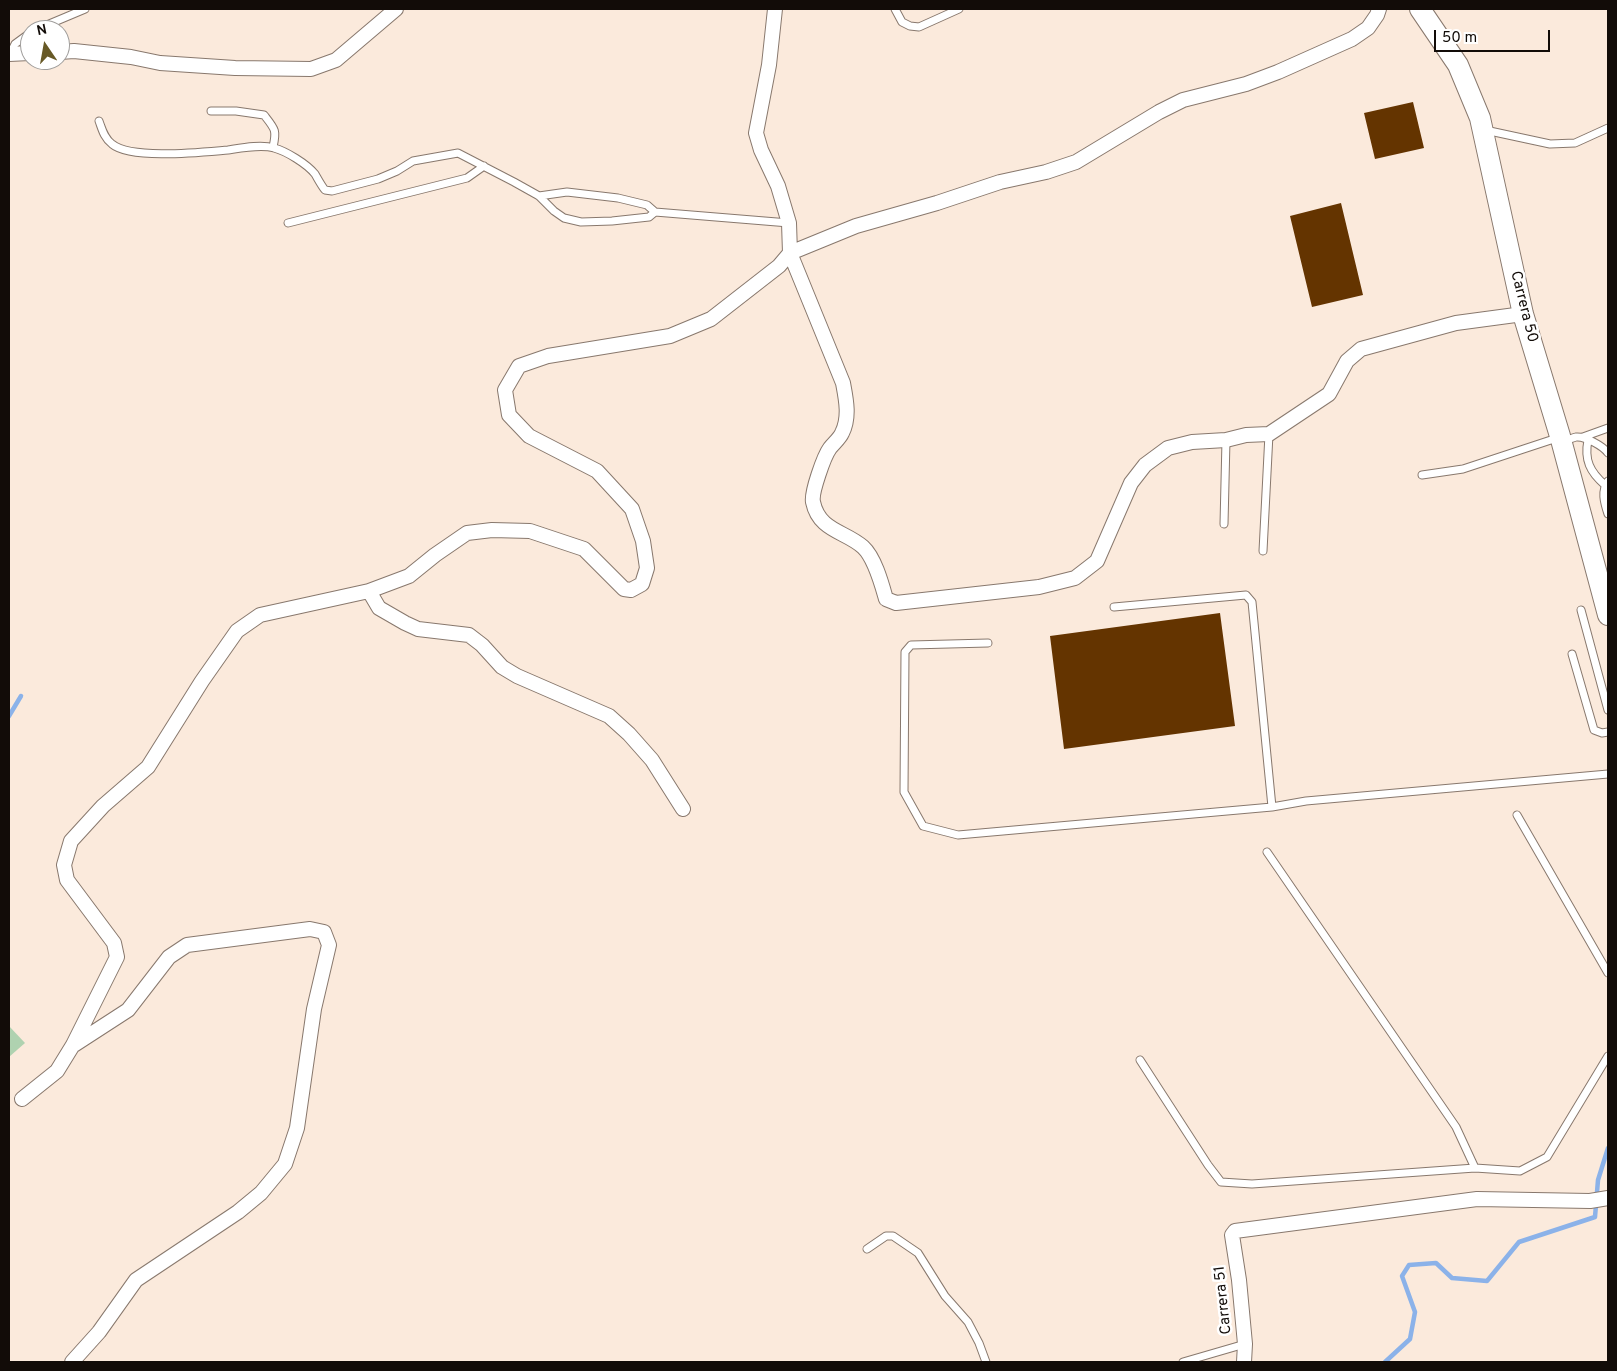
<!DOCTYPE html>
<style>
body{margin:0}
#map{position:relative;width:1617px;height:1371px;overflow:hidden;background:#fbeadc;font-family:Overpass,sans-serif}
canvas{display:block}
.frame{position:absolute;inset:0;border:10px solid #120c08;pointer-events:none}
.north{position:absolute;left:20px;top:20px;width:50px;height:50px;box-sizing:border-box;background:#fff;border:1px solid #a09e9c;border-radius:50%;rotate:348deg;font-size:14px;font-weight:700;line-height:20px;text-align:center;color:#120c08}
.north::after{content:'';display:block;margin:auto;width:18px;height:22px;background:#675926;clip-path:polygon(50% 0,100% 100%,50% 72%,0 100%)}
.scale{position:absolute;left:1434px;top:30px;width:116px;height:22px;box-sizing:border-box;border:2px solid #120c08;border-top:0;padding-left:6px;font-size:15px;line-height:18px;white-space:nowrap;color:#120c08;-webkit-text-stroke:4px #fff;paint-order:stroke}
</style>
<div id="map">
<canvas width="1617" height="1371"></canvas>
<div class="frame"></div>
<div class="north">N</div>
<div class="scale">50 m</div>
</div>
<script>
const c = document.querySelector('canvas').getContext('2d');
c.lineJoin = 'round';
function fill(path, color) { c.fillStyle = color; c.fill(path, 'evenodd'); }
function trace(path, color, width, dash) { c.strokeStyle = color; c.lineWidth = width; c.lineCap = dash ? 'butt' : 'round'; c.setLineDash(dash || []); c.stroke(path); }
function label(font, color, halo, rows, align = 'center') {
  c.font = font + ' Overpass,sans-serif'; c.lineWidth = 5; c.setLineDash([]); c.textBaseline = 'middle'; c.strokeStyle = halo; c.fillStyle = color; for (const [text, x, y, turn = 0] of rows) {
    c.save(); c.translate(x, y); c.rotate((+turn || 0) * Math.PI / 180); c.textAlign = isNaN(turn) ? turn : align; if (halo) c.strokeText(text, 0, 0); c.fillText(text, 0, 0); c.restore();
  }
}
fill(new Path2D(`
 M9,1026L25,1043L9,1057Z`), '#afd2b0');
trace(new Path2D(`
 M9,716L21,696
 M1385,1362L1410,1339L1415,1312L1402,1276L1409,1265L1436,1263L1452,1278L1487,1281L1519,1242L1595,1217L1598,1180L1608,1148`), '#8bb2e9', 4.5);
fill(new Path2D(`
 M1413,102L1424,148L1375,159L1364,113Z
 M1341,203L1363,295L1312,307L1290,216Z
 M1220,613L1235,726L1064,749L1050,636Z`), '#643400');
const lane = new Path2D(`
 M895,9L902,22L910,26L919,27L959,9
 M35,30L85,9
 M10,54L15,44L30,33
 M211,111H236L264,115C275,129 277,130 273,147
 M99,121C102,129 104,138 112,144C131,160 203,152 228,150C241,148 261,144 274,148C286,151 307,164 315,174C318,179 321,185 325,190L332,191L378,179L397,171L413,161L458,153L514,182L539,196L554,211L564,218L581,222L612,221L649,217L655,212
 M1485,130L1550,144L1575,143L1608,128
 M539,196L567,192L618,198L647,205L655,212L789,223
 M288,223L467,178L484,166
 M1583,437L1608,428
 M1588,440C1584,460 1590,472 1605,485
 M1564,441C1568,440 1572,438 1576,437C1585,436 1603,446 1608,453
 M1422,475L1463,469L1560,437
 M1608,481C1601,491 1604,502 1608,514
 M1224,524L1226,440
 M1263,551L1269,434
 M1114,607L1246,595L1252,602L1272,807
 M1581,610L1608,710
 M988,643L911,645L905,652L904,792L923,826L958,835L1272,807L1306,801L1608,774
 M1572,654L1594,730L1602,733L1608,732
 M1517,815L1608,973
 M1267,852L1456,1127L1475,1168
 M1140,1060L1208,1165L1221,1182L1252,1184L1475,1168L1520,1171L1547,1157L1608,1056
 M867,1249L886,1236H893L918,1253L945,1296L968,1322L979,1343L986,1362
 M1183,1362L1245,1344`);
const street = new Path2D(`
 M775,9L769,65L756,133L761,150L778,186L789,223L790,253L843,383C846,399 850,417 842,433C840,438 834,443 830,448C824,456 811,493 813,502C819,531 845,531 863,547C875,558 882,585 886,599L896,603L1039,587L1075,578L1097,561L1131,483L1145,465L1168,448L1192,442L1226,440L1246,435L1269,434L1329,394L1347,361L1361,349L1456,323L1523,314
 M60,52L74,51L131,57L160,63L235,68L311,69L336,60L396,9
 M9,54L30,53
 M369,591L379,608L405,623L418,629L469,635L482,645L502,667L517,676L609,716L629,734L652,760L683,809
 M22,1099L57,1071L73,1045L117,957L114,943L67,880L64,865L71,841L103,806L148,767L202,681L237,631L260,615L369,591L409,576L435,555L467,533L492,530L530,531L584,549L624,589L631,590L642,584L647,568L643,541L632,509L597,471L529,436L509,415L505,390L519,366L548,356L670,336L711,319L779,266L790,253L856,226L937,203L1000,182L1046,172L1076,162L1159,112L1183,100L1246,84L1278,72L1352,39L1368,28L1377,15L1379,9
 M72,1362L99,1332L136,1280L238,1212L261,1193L285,1164L297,1128L314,1009L329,945L324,932L310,929L187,945L169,957L128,1010L74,1045
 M1244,1362L1245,1344L1239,1280L1232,1235L1235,1231L1477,1199L1590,1201L1608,1198`);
const secondary = new Path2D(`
 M1420,9L1458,65L1480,118L1523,314L1560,436L1608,615`);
trace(lane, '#88786d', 9);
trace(street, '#88786d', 16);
trace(secondary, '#88786d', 22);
trace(lane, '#fff', 7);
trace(street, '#fff', 14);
trace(secondary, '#fff', 20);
label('15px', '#120c08', '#fff', [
 ["Carrera 50",1523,307,76],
 ["Carrera 51",1224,1300,-96]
]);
</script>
